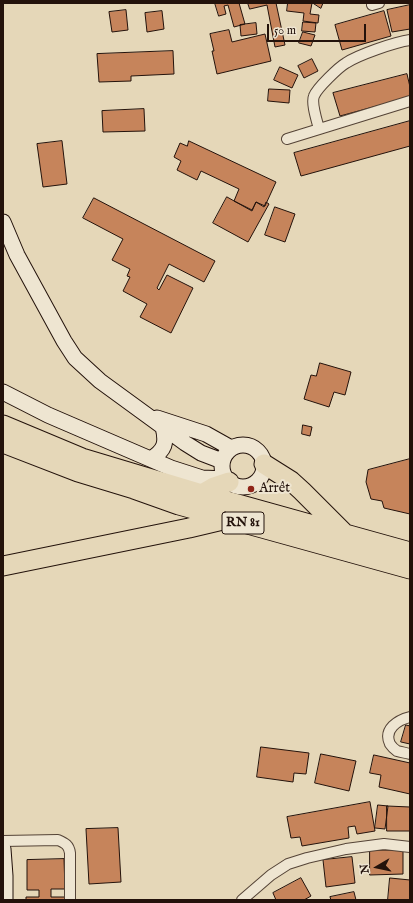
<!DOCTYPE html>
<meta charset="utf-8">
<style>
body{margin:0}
#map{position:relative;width:413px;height:903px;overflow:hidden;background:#e5d7b8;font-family:"IM FELL English",serif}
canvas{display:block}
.frame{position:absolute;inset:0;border:4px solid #23120b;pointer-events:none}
.north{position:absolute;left:357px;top:847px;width:40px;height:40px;-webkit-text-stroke:3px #eee5d1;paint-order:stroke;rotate:261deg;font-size:11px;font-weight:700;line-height:16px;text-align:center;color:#23120b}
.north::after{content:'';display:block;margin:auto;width:14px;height:18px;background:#23120b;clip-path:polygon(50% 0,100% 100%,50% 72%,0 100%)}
.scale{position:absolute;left:267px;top:24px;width:99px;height:18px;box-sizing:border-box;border:2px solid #23120b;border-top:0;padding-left:5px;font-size:12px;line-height:14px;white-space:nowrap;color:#23120b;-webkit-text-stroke:3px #eee5d1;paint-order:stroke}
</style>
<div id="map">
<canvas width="413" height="903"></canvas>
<div class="frame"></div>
<div class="north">N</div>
<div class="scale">50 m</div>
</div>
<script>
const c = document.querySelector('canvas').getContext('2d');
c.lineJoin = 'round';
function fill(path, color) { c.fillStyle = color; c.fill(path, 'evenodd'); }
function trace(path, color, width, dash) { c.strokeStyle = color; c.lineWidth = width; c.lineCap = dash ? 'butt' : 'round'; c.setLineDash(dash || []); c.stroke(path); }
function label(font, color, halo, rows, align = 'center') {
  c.font = font + ' "IM FELL English",serif'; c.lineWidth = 4; c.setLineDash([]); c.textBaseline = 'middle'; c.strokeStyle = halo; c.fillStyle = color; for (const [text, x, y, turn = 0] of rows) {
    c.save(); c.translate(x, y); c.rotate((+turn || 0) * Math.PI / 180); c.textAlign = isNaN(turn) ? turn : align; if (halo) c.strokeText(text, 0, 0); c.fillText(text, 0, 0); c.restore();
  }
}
const building = new Path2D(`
 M215,3H239L245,24L234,27L228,5L224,6L226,14L219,16Z
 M248,3H276L285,45L275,47L267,5L250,9Z
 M288,3H312L310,14L319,15L318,23L303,21L304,13L287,11Z
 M313,3H323L321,8Z
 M410,5V29L392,32L387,10Z
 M126,10L128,30L112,32L109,12Z
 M162,11L164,29L147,32L145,13Z
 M384,11L391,36L342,50L335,25Z
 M303,22L316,23L315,32L302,31Z
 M256,23L257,34L241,36L240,25Z
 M229,30L232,42L265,34L271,61L217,74L212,51H214L210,34Z
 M303,32L315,35L311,46L299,43Z
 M173,51L174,74L131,76V81L99,82L97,54Z
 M312,59L318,71L304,78L298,66Z
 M280,67L298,75L292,88L274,80Z
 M407,74L410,87V97L340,116L333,93Z
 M269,89L290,90L289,103L268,101Z
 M144,109L145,131L103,132L102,111Z
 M410,121V146L301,176L294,153Z
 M62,141L67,184L43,187L37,144Z
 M189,141L276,182L265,206L256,202L252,210L234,201L239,189L201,171L197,180L177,170L181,161L174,157L180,143L187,146Z
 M227,197L252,211L256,202L264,207L266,202L269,204L248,242L213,223Z
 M94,198L215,261L204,282L169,264L157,288L159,290L167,275L193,288L171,333L140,317L147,304L123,291L130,277L127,276L130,269L112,260L123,239L83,218Z
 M275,207L295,214L285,242L265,235Z
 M320,363L351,372L345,395L334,392L329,407L304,399L311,375L316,376Z
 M303,425L312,427L310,436L302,434Z
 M410,459V514L384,508L382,501L371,499L366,482L368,470Z
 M406,725L410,726V744L401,742Z
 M261,747L309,753L306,774L294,773L293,782L257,777Z
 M321,754L356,761L349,791L315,783Z
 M374,755L410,763V794L379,787L381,775L370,773Z
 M370,802L375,831L357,834L355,826L348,827L349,838L302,846L300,837L291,838L287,817Z
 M378,805L388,806L385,829L375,828Z
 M387,806L410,807V831H387Z
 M118,828L121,882L89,884L86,829Z
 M370,850H403V874L370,875Z
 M352,857L355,883L326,887L323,860Z
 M64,859L65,889H51V897H66V900H26V897H39V890H27V860Z
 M301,878L311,896L304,900H276L273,893Z
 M390,878L410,880V900H388Z
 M354,892L356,900H331L330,897Z`);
fill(building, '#c6845b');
trace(building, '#23120b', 1);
const street = new Path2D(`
 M372,5L379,3
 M319,129C317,121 311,103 314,96C317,88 339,67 346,63C358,55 395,42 410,40
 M287,139L410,101
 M410,717C398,720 383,729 390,744C392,747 394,749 397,751C401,752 406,753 410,754
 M3,841L58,840C65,843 69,845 70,853V900
 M242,900L271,875L288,864L307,858L346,849L384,844L410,847`);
const secondary = new Path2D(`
 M3,222L17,255L64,341L75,358L100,381L185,443L201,453L222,461
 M3,392L48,415L171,468L202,478L226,479
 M157,418L206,434L231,448
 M222 466a21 21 0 1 1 42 0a21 21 0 1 1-42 0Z
 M151,459C165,450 167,443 163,427
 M3,849L5,876V900`);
const highway = new Path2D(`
 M3,425L82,458L202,494L410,552
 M3,443L78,472L134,489L179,505L410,569
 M264,464L291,481L302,491L344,533
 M202,494L214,487L229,482
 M3,566L189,528L227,519`);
trace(street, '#544336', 12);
trace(secondary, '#23120b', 17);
trace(highway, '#23120b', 21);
trace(street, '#eee5d1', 10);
trace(secondary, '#eee5d1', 15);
trace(highway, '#e5d7b8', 19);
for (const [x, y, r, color] of [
 [251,489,4,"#8f2418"]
]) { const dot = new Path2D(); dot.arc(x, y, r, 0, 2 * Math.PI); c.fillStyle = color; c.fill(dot); trace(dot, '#eee5d1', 1.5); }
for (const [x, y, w] of [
 [243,523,42]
]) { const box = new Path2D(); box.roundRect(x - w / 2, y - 11, w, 22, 3); c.fillStyle = '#eee5d1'; c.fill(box); trace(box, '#23120b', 1); }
label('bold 13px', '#23120b', null, [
 ["RN 81",243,523]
]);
label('14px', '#23120b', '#eee5d1', [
 ["Arrêt",259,489]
], 'left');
</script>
